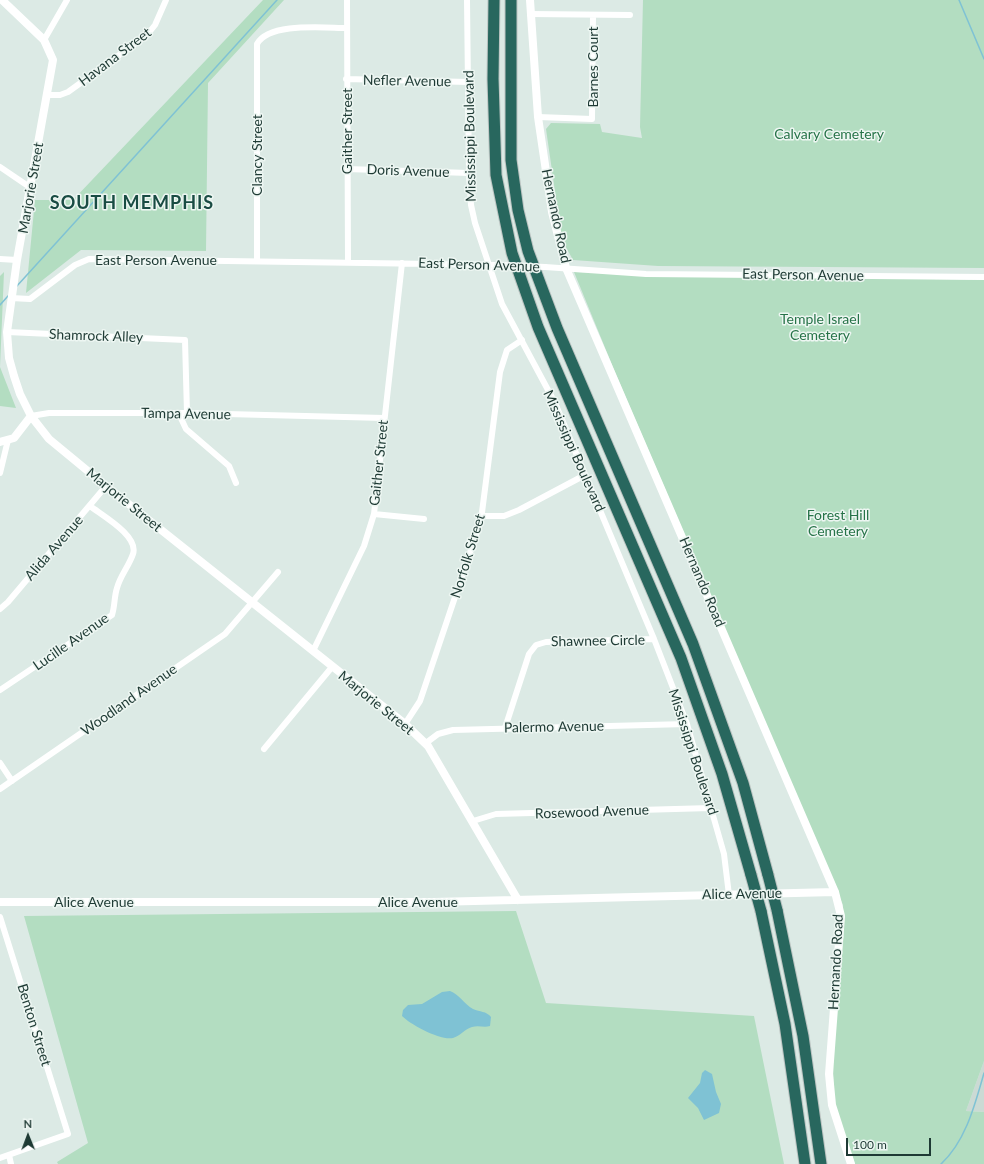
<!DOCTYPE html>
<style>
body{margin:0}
#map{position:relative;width:984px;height:1164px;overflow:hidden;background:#dceae5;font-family:Lato,sans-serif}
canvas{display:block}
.north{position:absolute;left:8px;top:1116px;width:40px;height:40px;-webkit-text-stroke:3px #edf6f2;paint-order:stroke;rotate:359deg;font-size:11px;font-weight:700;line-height:16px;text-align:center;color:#1e3a34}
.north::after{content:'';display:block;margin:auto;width:14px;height:18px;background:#1e3a34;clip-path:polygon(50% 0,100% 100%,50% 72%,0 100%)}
.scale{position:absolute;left:846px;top:1138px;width:85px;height:18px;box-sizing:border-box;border:2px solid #1e3a34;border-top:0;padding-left:5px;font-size:12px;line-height:14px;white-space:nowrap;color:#1e3a34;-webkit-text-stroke:3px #edf6f2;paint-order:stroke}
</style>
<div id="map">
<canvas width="984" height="1164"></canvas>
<div class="north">N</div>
<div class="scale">100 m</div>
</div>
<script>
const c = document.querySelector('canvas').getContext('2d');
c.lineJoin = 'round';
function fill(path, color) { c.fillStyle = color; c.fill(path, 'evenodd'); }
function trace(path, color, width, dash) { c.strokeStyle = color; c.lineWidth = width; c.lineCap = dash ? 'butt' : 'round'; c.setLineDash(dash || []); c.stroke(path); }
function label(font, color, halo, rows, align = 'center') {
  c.font = font + ' Lato,sans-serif'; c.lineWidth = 3; c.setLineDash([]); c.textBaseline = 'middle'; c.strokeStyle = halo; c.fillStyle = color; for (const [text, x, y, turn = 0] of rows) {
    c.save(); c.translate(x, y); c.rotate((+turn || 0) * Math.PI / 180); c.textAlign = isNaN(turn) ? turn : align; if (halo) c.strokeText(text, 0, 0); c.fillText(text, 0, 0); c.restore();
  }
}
fill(new Path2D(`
 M984,1061V1112L966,1111Z`), '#cbdad4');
fill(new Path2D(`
 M263,0H284L208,83L206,251L81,250L26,293L35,200H73Z
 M643,0H984V268L658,266L573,260L562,240L546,129L551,123L600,124L602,132L642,138L640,127Z
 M4,272L0,367L16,408L0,406V276Z
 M574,272L984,280V1061L966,1111L984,1112V1164H855L834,1104L833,1064L843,905L615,372Z
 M516,911L546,1003L754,1016L784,1164H58L57,1162L88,1143L24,916Z`), '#b3ddc1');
fill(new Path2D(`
 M450,991C459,994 464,1004 473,1009C480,1012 486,1011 491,1017L490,1026C484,1028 479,1025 472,1027C465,1029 460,1036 453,1038C441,1041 411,1025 402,1016L403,1010L408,1005L422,1004L442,992Z
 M705,1070L712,1074L716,1092L721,1104L719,1113L704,1120L698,1108L688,1098L700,1083L702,1073Z`), '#7fc2d4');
trace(new Path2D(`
 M959,0L984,59
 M16,287L277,0
 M0,305L8,296
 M941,1164C966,1141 975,1104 984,1073`), '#7fc2d4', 1.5);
const motorway = new Path2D(`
 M494,0L493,79L496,175L512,253L538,327L681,658L722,774L751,875
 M511,0V160L518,210L528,251L557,328L693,644L743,783L768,875
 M777,910L803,1036L821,1164
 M761,911L785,1024L805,1164`);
trace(motorway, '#bcc4c2', 13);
trace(new Path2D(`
 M347,0L348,262
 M467,0L469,173L471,205L475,223L502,304L555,403L654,639L687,724L724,854L729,895
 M530,14L630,15
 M44,40L67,0
 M346,79L468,82
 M47,95H60L68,92L147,35L155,25L166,0
 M538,117L592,119L593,15
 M0,167L31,188
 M347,169L469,173
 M0,259L17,260
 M257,260V44C269,22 324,28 347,28
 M545,267L646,274L984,277
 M11,298L30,299L75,265L89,259L502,265
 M7,332L185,340L187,413
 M179,414L186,429L229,466L236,483
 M31,416L49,413H187L384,418
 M0,473L8,440
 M374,514L424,519
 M482,516H504L519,510L585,475
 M0,609L8,602L106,486
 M313,651L364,546L374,514L402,263
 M0,690L112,615C115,606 114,597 117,588C120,576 129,566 133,554C139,536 103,516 90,506
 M405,724L420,701L481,520L500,372L507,350L522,340
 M505,728L529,654L536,645L546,642L654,639
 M426,743L438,734L453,730L687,724
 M264,749L332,667
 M0,763L12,781
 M0,789L225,634L278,572
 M473,821L496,814L711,808
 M0,917L68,1134L0,1158
 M9,1155L11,1164`), '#fff', 6);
trace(new Path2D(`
 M2,0L44,40L53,60L17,260L7,332L9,358L14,376L20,394L31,416L49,439L106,486L405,724L428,746L518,900
 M530,0L538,117L552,212L566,268L835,892L841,916L829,1074L832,1105L851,1164
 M0,442L14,438L31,416
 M0,902H434L835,892`), '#fff', 8);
trace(motorway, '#28675e', 11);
const motorwayBridge = new Path2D(`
 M751,875L761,911
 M768,875L777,910`);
trace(motorwayBridge, '#bcc4c2', 13, []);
trace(new Path2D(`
 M502,265L545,267`), '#fff', 6);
trace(motorwayBridge, '#28675e', 11);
label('14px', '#1e3a34', '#edf6f2', [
 ["Havana Street",115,57,-37],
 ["Barnes Court",593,67,-90],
 ["Nefler Avenue",407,81,1],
 ["Gaither Street",347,131,-90],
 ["Mississippi Boulevard",470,136,-91],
 ["Clancy Street",257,155,-90],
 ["Doris Avenue",408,171,2],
 ["Marjorie Street",31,188,-80],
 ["Hernando Road",556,216,78],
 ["East Person Avenue",156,260],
 ["East Person Avenue",479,265,2],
 ["East Person Avenue",803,275,1],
 ["Shamrock Alley",96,336,2],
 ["Tampa Avenue",186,414,1],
 ["Mississippi Boulevard",574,451,66],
 ["Gaither Street",379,463,-84],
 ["Marjorie Street",124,500,39],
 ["Alida Avenue",54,548,-49],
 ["Norfolk Street",468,556,-73],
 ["Hernando Road",702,582,67],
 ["Shawnee Circle",598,641,-1],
 ["Lucille Avenue",71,642,-35],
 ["Woodland Avenue",129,700,-35],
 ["Marjorie Street",376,703,39],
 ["Palermo Avenue",554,727,-1],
 ["Mississippi Boulevard",693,752,72],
 ["Rosewood Avenue",592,812,-2],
 ["Alice Avenue",742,894,-1],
 ["Alice Avenue",94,902],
 ["Alice Avenue",418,902],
 ["Hernando Road",836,962,-87],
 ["Benton Street",34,1025,73]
]);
label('14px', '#267348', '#edf6f2', [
 ["Calvary Cemetery",829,134],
 ["Temple Israel",820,319],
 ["Cemetery",820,335],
 ["Forest Hill",838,515],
 ["Cemetery",838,531]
]);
c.letterSpacing = '1px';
label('bold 18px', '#194c43', '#edf6f2', [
 ["SOUTH MEMPHIS",132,203]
]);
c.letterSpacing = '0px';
</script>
